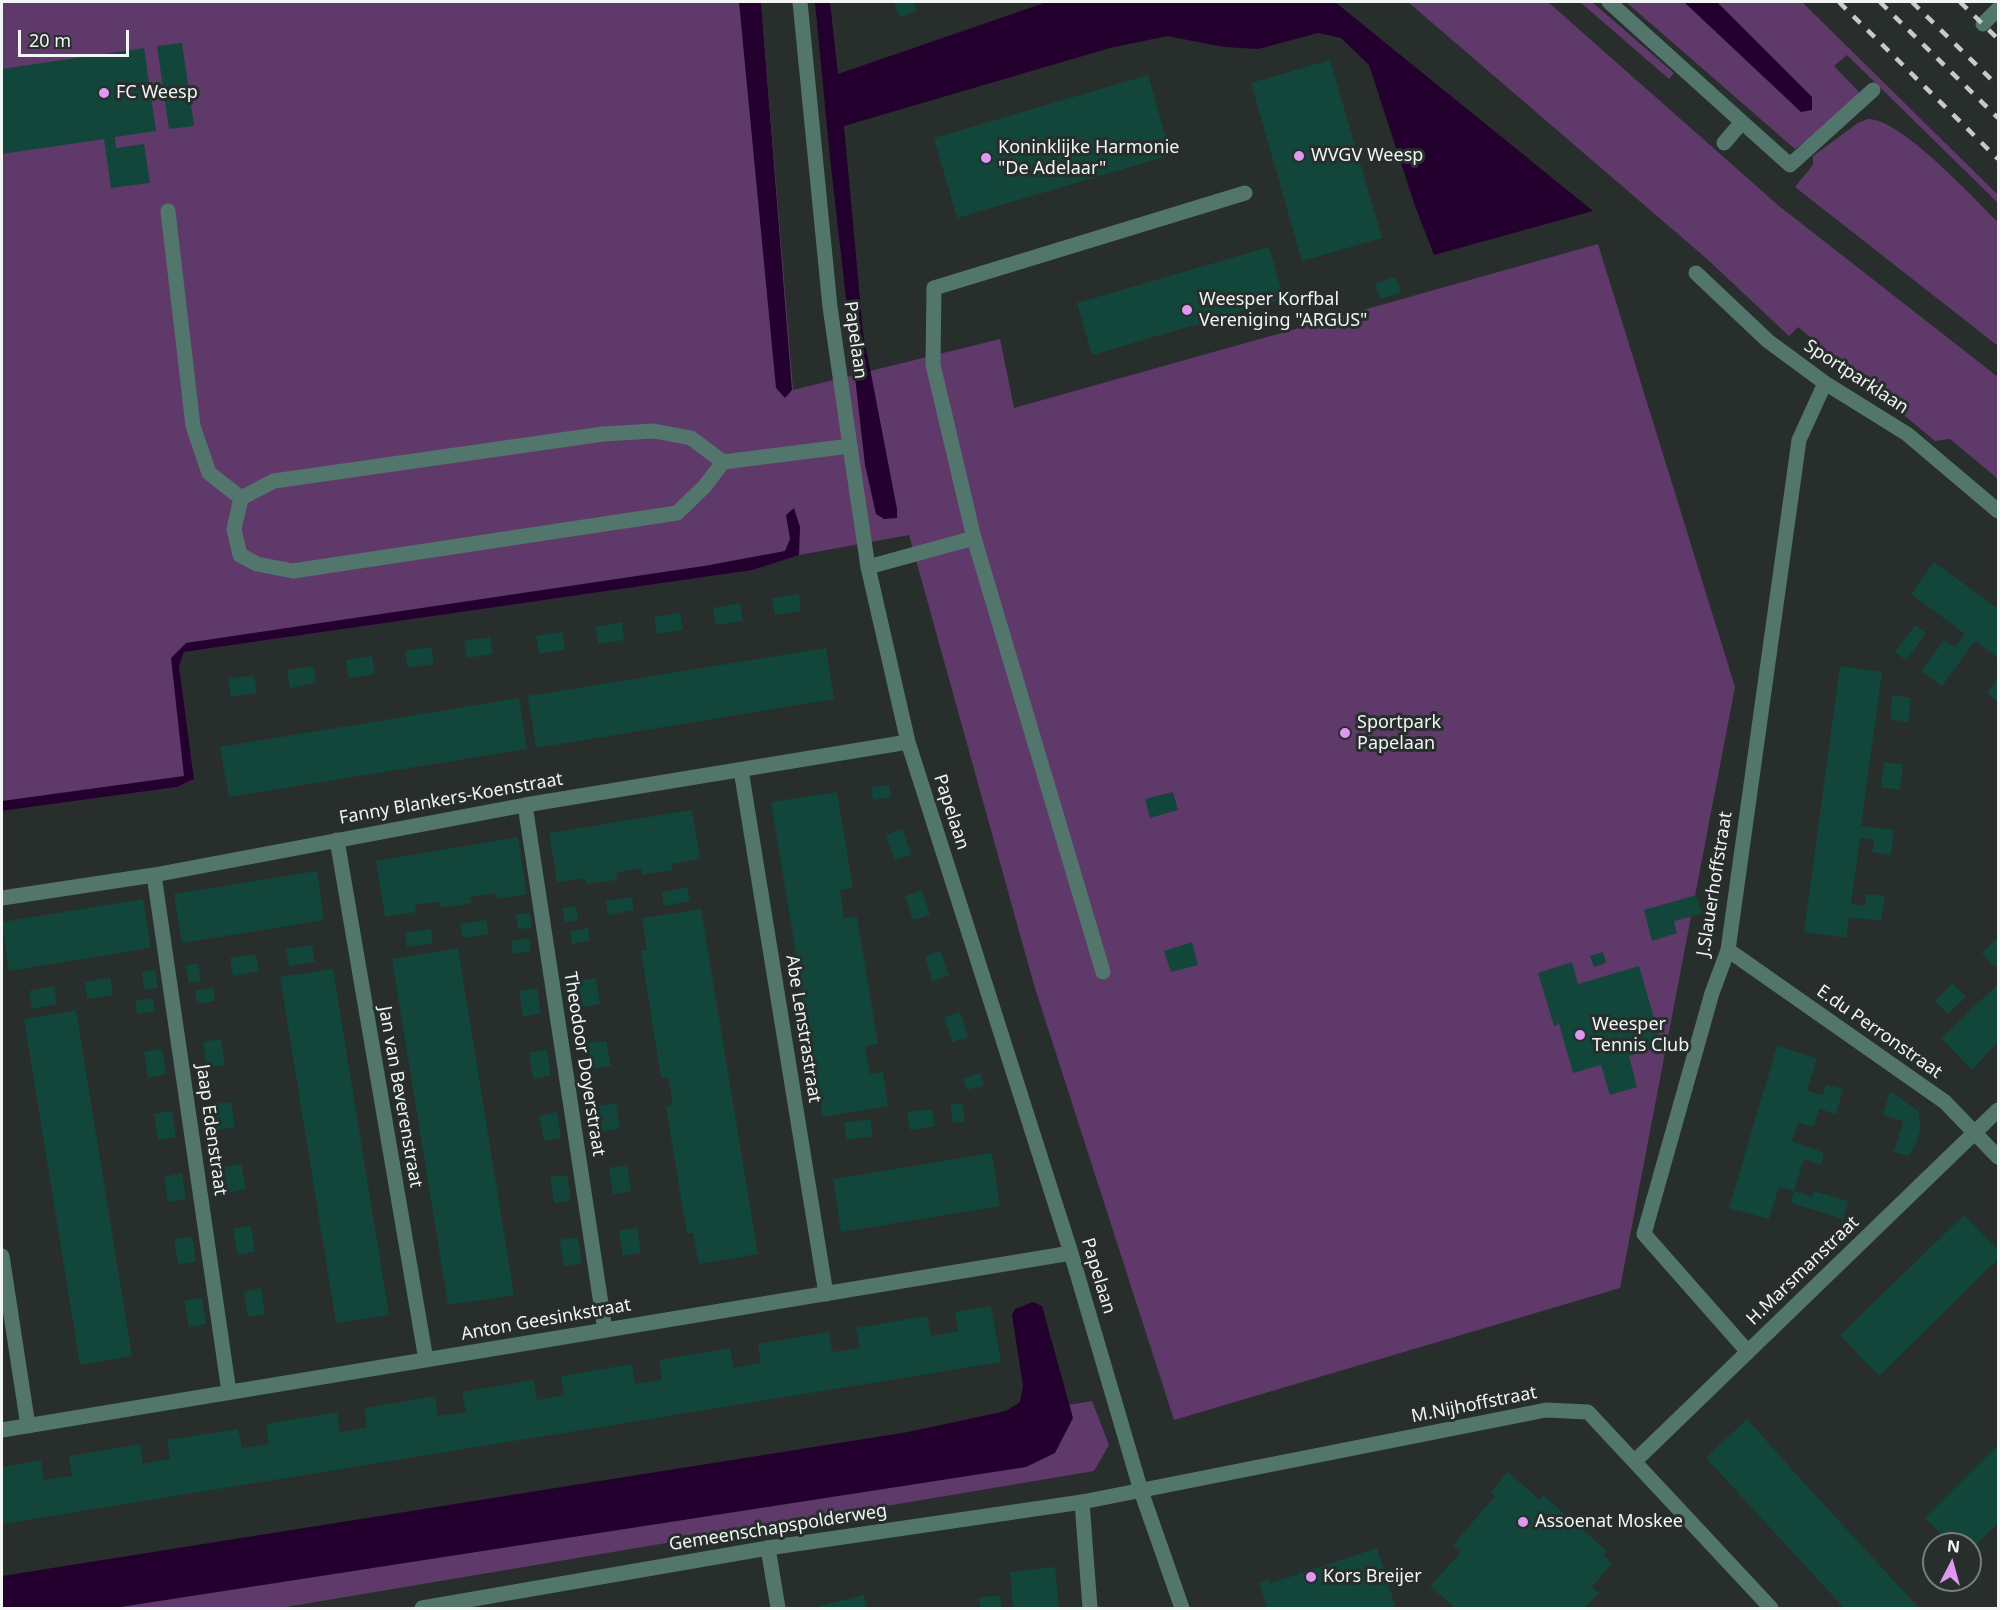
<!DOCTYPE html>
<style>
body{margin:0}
#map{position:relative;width:2000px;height:1610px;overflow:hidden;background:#272e2c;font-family:"Noto Sans",sans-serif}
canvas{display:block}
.frame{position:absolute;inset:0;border:3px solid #f1f5f4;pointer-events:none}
.north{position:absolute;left:1922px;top:1532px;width:60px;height:60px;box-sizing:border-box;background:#272e2c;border:2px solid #787e7c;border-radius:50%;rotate:6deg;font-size:16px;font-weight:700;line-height:24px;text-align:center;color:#f1f5f4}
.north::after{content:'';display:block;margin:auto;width:21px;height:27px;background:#de98f2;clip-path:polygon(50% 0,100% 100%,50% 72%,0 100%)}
.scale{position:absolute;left:18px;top:30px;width:111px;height:27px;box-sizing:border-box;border:3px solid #f1f5f4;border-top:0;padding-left:8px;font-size:18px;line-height:21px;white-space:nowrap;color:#f1f5f4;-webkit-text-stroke:4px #272e2c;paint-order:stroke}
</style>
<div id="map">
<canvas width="2000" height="1610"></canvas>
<div class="frame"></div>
<div class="north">N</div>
<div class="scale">20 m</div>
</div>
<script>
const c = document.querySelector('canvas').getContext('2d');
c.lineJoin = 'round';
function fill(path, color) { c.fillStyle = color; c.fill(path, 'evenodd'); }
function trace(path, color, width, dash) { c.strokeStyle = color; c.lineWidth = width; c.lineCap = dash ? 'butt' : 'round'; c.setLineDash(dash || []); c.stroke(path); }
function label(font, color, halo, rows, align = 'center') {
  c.font = font + ' "Noto Sans",sans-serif'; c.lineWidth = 6; c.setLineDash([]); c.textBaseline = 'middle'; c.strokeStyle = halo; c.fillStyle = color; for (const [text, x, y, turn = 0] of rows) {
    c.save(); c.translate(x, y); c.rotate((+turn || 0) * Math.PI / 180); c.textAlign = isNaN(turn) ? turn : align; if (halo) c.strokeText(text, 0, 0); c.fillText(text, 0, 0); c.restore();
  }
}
fill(new Path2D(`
 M2,2H761L793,390L1000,339L1014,408L1598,244L1735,687L1620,1288L1174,1420L1034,985L909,535L799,555L753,570L184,652L179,666L194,779L177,787L2,811Z
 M1408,2H1548L1779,206L1998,377V479L1950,439L1935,441L1798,327L1789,336L1707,259Z
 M1580,2H1592L1674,73L1669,79Z
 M1626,2H1802L1998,195V203L1847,55L1834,66L1859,92L1850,109L1795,149Z
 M1868,119C1900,118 1973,198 1998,222V346L1795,187L1813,165V156L1858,123Z
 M1092,1401L1109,1445L1094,1471L280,1608H38L919,1431Z`), '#60396b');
fill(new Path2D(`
 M739,2H761L792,390L785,398L776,388Z
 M815,2H830L838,74L1047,2H1335L1593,211L1434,255L1415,206L1369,65L1341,38L1318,33L1258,49L1224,47L1167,36L1110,48L844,126L863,332L897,509V518L884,519L876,514L865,465L830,158Z
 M1684,2H1717L1812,97V110L1801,112Z
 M794,508L800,527L799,555L753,570L184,652L179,666L194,779L177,787L2,811V801L184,776L171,658L186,643L704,566L785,551L790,539L786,515Z
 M1033,1302L1042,1306L1073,1418L1055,1453L1026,1467L114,1608H2V1576L908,1432L1006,1411L1020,1402L1023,1386L1012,1315L1015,1309Z`), '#24002e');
fill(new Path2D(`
 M894,2H914L917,11L899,17Z
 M182,43L194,126L169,129L157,46Z
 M144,48L156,131L115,137L116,148L144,144L150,183L111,188L104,139L2,154V69Z
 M1330,60L1382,238L1302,261L1251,83Z
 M1148,75L1171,155L957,218L934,138Z
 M1269,247L1284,299L1092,355L1077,303Z
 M1396,277L1401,292L1380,299L1375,283Z
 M1934,562L1998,609V658L1975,641L1942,686L1921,671L1944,640L1955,647L1965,634L1911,594Z
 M799,594L801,611L775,615L772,598Z
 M740,603L743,621L716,625L713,608Z
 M680,613L683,630L657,634L654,617Z
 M622,622L624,640L598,644L595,627Z
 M1915,625L1926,633L1906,660L1895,652Z
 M562,632L565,650L539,654L536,636Z
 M490,637L493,654L467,658L464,641Z
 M431,647L434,664L408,668L405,651Z
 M826,648L834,699L536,748L528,696Z
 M372,656L375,674L349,678L346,660Z
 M313,666L316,683L290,688L287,670Z
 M1840,666L1882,672L1861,826L1894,830L1891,855L1872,852L1874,840L1860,838L1851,904L1865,906L1866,894L1885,896L1881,921L1849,917L1846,938L1804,932Z
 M254,675L257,693L231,697L228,679Z
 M1998,678V702L1987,693Z
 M1892,695L1911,698L1908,722L1890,719Z
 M519,698L527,749L229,797L220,747Z
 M1884,762L1903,765L1900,790L1881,787Z
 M889,785L891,797L873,800L871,787Z
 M837,792L853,888L840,890L844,918L857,917L878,1044L865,1046L870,1074L883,1072L888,1106L823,1117L771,802Z
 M1173,792L1178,810L1150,818L1145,799Z
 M692,810L700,859L672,864L673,870L642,875L641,868L616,873L617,880L586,884L585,878L557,882L549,833Z
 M903,829L911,855L894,860L886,835Z
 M518,837L527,894L497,899L496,893L470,897L472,903L441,908L440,902L415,905L416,912L385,917L376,861Z
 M317,871L324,920L182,943L174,894Z
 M687,887L690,901L664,906L662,892Z
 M922,890L930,915L913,920L905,896Z
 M1696,895L1702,914L1674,921L1677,933L1652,941L1644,910Z
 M632,897L634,910L608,915L606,901Z
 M143,899L151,948L9,971L2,922Z
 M576,906L578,920L565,922L562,908Z
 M701,909L758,1254L699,1264L693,1233L687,1234L666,1107L673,1105L668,1077L661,1078L641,951L647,950L642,918Z
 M530,913L532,928L518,929L516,915Z
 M486,920L489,934L463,938L460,924Z
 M588,928L590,941L572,944L570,931Z
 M431,929L433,943L407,947L405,933Z
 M1998,937V964L1995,967L1982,953Z
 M529,938L531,951L513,954L511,941Z
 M1192,942L1198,965L1171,972L1164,951Z
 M312,945L315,962L289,966L286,949Z
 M458,948L514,1295L448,1305L392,959Z
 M941,951L949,976L932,981L925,956Z
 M1603,952L1606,963L1594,967L1590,956Z
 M256,954L259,971L233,976L230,958Z
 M1572,962L1578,984L1639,966L1662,1046L1629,1056L1637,1087L1610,1095L1601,1065L1573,1073L1559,1024L1554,1026L1538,973Z
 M198,963L201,981L189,983L185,966Z
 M333,969L389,1315L336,1323L280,977Z
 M155,970L158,988L144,990L142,972Z
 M110,977L113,995L87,999L85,982Z
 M596,978L600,1004L583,1007L578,981Z
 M1952,983L1966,997L1948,1014L1935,1001Z
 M1998,984V1042L1972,1070L1941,1038Z
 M54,986L57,1004L32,1009L29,991Z
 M213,988L215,1001L197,1004L195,991Z
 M537,988L541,1013L523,1017L519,991Z
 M153,998L155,1011L137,1014L135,1001Z
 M76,1010L132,1356L80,1365L24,1019Z
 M960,1012L968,1037L952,1042L944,1017Z
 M221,1039L225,1065L207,1068L203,1042Z
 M606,1041L611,1066L593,1069L588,1043Z
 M1777,1046L1817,1058L1807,1091L1823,1095L1826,1085L1843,1089L1836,1114L1819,1109L1814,1127L1798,1123L1792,1141L1824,1153L1821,1165L1804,1159L1794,1191L1779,1187L1769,1219L1729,1208Z
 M162,1049L166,1074L148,1078L144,1052Z
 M547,1050L551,1076L533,1079L529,1053Z
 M980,1073L984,1085L967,1090L963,1078Z
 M1890,1091L1918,1111L1921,1127L1916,1144L1908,1156L1894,1152L1903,1121L1883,1115Z
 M231,1102L235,1127L218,1130L213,1104Z
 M616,1103L620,1128L603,1132L599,1106Z
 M962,1103L965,1121L953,1123L950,1105Z
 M932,1109L935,1126L910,1130L907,1112Z
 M172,1111L176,1137L158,1140L154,1114Z
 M557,1112L561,1138L544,1141L539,1116Z
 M870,1119L873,1136L847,1140L844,1123Z
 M992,1153L1000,1206L841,1232L833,1179Z
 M241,1164L246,1189L228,1193L224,1167Z
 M627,1165L631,1191L613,1194L609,1168Z
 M182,1173L186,1199L168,1202L164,1177Z
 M567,1175L571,1201L554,1203L550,1177Z
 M1794,1191L1812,1197L1814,1191L1848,1201L1843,1219L1791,1203Z
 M1964,1215L1998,1250V1259L1879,1376L1840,1335Z
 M251,1226L255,1252L238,1255L233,1229Z
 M637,1227L641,1253L623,1256L619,1231Z
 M192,1236L196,1262L178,1264L174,1239Z
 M578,1237L582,1263L564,1266L560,1240Z
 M261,1288L265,1314L248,1317L244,1292Z
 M202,1298L206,1324L189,1327L184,1301Z
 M991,1306L1001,1362L2,1524V1467L41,1460L44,1480L72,1476L69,1456L140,1444L143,1464L170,1459L167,1440L238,1429L242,1448L269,1444L266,1424L337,1412L340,1432L354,1430L367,1427L364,1408L435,1396L438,1416L466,1412L462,1392L534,1380L537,1400L564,1395L561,1376L632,1364L635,1384L649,1382L662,1380L659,1360L730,1348L734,1368L761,1363L758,1344L829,1332L832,1352L860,1348L856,1328L927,1316L931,1336L958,1331L955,1312Z
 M1747,1419L1805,1484L1919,1608H1844L1706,1458Z
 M1998,1445V1523L1970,1551V1544H1951L1925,1518Z
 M1508,1472L1540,1500L1543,1495L1607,1551L1603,1555L1612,1563L1592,1587L1599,1593L1585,1608H1455L1430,1586L1461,1552L1453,1545L1495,1496L1491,1492Z
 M1377,1548L1396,1608H1267L1259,1582L1269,1579L1270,1583L1299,1574L1300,1569L1301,1573Z
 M1055,1567L1059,1608H1013L1010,1572Z
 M864,1595L867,1608H821L820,1606Z
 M1000,1596L1002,1608H980L979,1597Z`), '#12463b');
trace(new Path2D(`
 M1609,2L1742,122
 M1983,24L1998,9
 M1724,143L1742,122L1790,165L1873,90
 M168,211L193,426L209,473L241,498
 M723,462L705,486L677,513L293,571L257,564L240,555L234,529L241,498L274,481L603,434L654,431L691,438L723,462L850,446
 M974,538L1103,972
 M868,567L974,538L933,365L934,288L1245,193`), '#52766c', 15);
trace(new Path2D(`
 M1082,1502L1090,1608
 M768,1548L778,1608`), '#52766c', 15);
trace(new Path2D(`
 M800,2L830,307L850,446L868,567L908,742L1071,1253L1141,1491L1182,1608
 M1696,273L1768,341L1825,383L1907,434L1998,511
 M741,770L826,1294
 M525,805L605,1330
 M337,840L426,1360
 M154,875L229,1392
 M2,898L154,875L525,805L908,742
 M1728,950L1945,1102L1998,1157
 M2,1256L28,1426
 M1748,1352L1644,1234L1712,993L1728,950L1799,440L1825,383
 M2,1430L1071,1253
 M1635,1461L1998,1110
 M422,1608L768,1548L1082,1502L1546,1410L1588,1412L1771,1608`), '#52766c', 15);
trace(new Path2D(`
 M1839,2L1998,159
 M1880,2L1998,118
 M1912,2L1998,86
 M1960,2L1998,39`), '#c6cac9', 4.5, [10, 10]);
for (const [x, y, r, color] of [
 [104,93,6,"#de98f2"],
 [1299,156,6,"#de98f2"],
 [986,158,6,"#de98f2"],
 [1187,310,6,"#de98f2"],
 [1345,733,6,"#de98f2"],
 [1580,1035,6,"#de98f2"],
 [1523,1522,6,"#de98f2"],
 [1311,1577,6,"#de98f2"]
]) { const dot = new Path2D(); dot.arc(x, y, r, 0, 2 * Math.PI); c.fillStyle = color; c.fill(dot); trace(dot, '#272e2c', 2); }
label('18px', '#f1f5f4', '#272e2c', [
 ["FC Weesp",116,93],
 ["Koninklijke Harmonie",998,148],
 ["\"De Adelaar\"",998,169],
 ["WVGV Weesp",1311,156],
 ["Weesper Korfbal",1199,300],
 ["Vereniging \"ARGUS\"",1199,321],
 ["Sportpark",1357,723],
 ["Papelaan",1357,744],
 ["Weesper",1592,1025],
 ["Tennis Club",1592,1046],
 ["Assoenat Moskee",1535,1522],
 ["Kors Breijer",1323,1577]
], 'left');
label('18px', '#f1f5f4', '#272e2c', [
 ["Papelaan",855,340,82],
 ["Sportparklaan",1856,377,33],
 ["Fanny Blankers-Koenstraat",451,799,-10],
 ["Papelaan",951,812,72],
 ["J.Slauerhoffstraat",1715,884,-81],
 ["Abe Lenstrastraat",803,1029,81],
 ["E.du Perronstraat",1879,1032,35],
 ["Theodoor Doyerstraat",584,1064,81],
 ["Jan van Beverenstraat",400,1097,80],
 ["Jaap Edenstraat",211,1130,82],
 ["H.Marsmanstraat",1803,1271,-44],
 ["Papelaan",1098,1276,73],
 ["Anton Geesinkstraat",546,1320,-10],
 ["M.Nijhoffstraat",1474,1405,-11],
 ["Gemeenschapspolderweg",778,1528,-9]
]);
</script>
